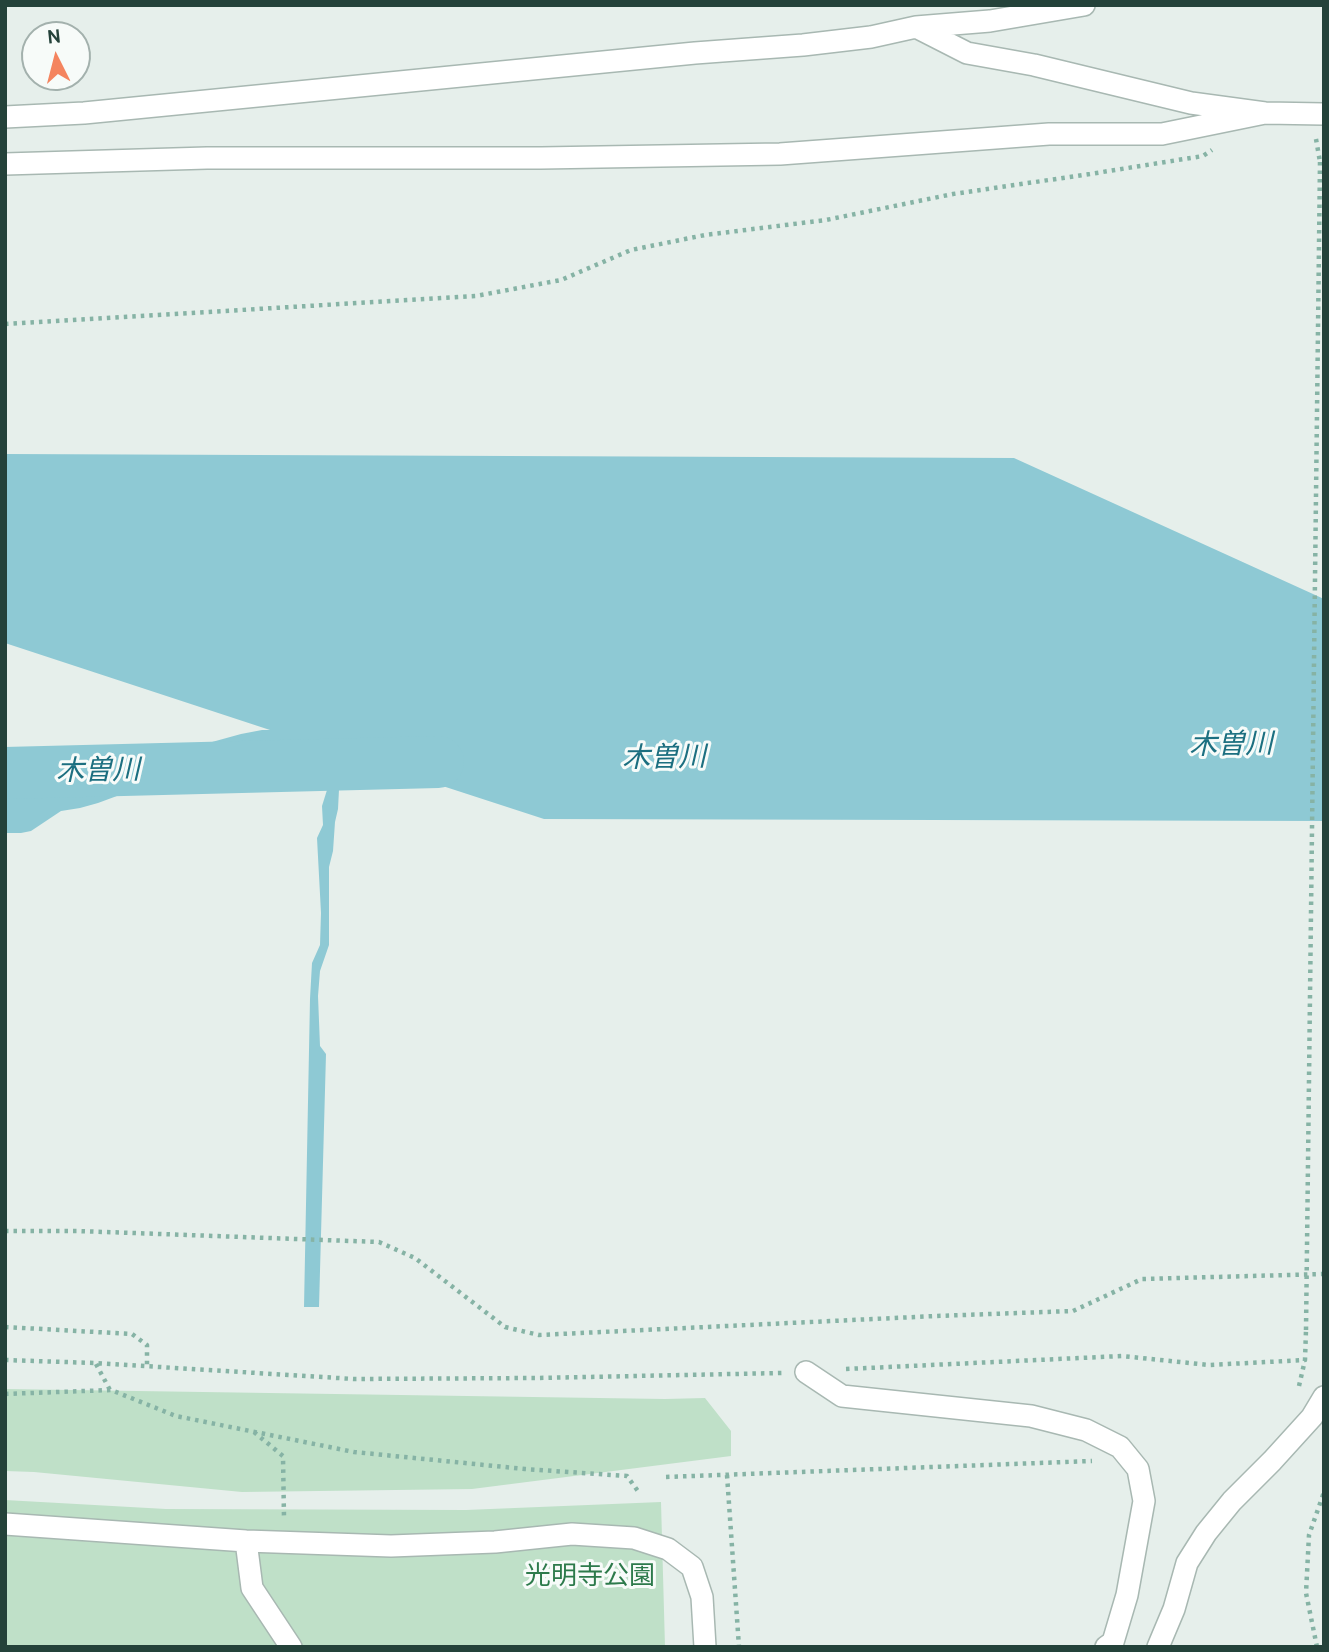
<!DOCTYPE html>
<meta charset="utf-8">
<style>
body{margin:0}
#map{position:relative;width:1329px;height:1652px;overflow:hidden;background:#e6efeb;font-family:Cabin,sans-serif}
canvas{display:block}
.frame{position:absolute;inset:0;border:7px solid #24423a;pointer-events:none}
.north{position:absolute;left:21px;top:21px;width:70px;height:70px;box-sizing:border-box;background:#f7fbf9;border:2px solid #a3b1ad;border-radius:50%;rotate:354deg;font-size:19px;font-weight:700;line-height:28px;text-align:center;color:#24423a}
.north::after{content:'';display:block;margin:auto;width:24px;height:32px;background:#f4845f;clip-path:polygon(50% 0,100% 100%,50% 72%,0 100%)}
</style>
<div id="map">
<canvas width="1329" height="1652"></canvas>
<div class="frame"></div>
<div class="north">N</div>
</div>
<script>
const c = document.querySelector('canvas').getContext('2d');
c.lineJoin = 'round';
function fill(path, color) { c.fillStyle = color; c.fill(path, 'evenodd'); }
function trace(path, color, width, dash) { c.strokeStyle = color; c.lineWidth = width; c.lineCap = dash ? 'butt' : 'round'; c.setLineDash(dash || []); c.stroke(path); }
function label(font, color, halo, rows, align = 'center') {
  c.font = font + ' Cabin,"Noto Sans JP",sans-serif'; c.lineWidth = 6; c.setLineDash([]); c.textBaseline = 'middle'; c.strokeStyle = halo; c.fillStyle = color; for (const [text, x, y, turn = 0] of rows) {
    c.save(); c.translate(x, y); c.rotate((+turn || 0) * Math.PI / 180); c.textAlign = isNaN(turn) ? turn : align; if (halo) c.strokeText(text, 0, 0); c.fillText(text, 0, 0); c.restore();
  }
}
fill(new Path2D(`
 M5,1389L665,1399L705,1398L731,1431V1456L472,1489L242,1492L34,1472L5,1471Z
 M5,1500L166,1509L466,1510L661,1502L665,1647H5Z`), '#bfe0c8');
fill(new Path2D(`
 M5,454L1014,458L1324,599V821L544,819L418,778L415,780C404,778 391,778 381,774C368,768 362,759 347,755L343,758L340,770L338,809L335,822L333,851L329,867V945L320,971L318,996L320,1046L326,1054L319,1307H304L310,999L312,963L320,945L321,913L317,838L323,825L322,806L327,790L325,773L321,762L318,756L310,750L298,747L255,758H242L234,754L213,756L179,773L98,803L80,808L61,811L31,831L21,833H5V793L25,792L59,785L95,775L124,772L158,759L165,751L174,749L183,750L241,734L262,730H270L5,643Z`), '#8ec9d4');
trace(new Path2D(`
 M5,773L438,762`), '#8ec9d4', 52);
const minor = new Path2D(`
 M916,27L967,53L1034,65L1191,103L1265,113L1324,114
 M5,117L84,113L695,53L803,45L871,37L916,27L990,21L1084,5
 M5,164L207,158H541L780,154L1049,134H1162L1265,113
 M806,1372L842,1396L1031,1416L1086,1430L1120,1447L1138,1469L1144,1501L1127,1595L1113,1642L1106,1647
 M5,1524L246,1541L391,1546L495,1542L572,1534L634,1538L668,1549L692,1567L702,1597L705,1647
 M246,1541L252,1588L291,1647
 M1158,1647L1174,1609L1187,1563L1206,1533L1232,1501L1272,1461L1312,1417L1324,1397`);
trace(minor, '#a8b8b2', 24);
trace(new Path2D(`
 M1316,139L1320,162
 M5,324L476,296L561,280L631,250L705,235L826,220L953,194L1090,174L1203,156L1212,150
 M5,1231H78L379,1242L415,1258L505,1327L539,1335L936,1316L1073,1311L1142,1279L1324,1274
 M5,1327L132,1334L147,1345V1367
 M5,1360L95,1363L354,1379L537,1378L782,1373
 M96,1364L110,1390
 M846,1369L1122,1356L1209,1365L1305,1360L1306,1330
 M1299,1386L1305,1360
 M5,1394L111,1390L176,1416L354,1452L525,1469L627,1476L640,1494
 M254,1432L283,1456L284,1518
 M727,1475L739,1647
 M666,1477L1092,1461
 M1317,1647L1306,1593L1309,1535L1324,1492`), '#86b3a5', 4.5, [3.5, 5]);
trace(minor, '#fff', 21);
trace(new Path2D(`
 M1306,1330L1320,162`), '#86b3a5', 4.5, [3.5, 5]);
label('26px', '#2d7a4b', '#f7fbf9', [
 ["光明寺公園",590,1576]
]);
label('italic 28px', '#1c6f80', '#f7fbf9', [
 ["木曽川",1231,745,-1],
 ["木曽川",664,758,-1],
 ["木曽川",98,771,-1]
]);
</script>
